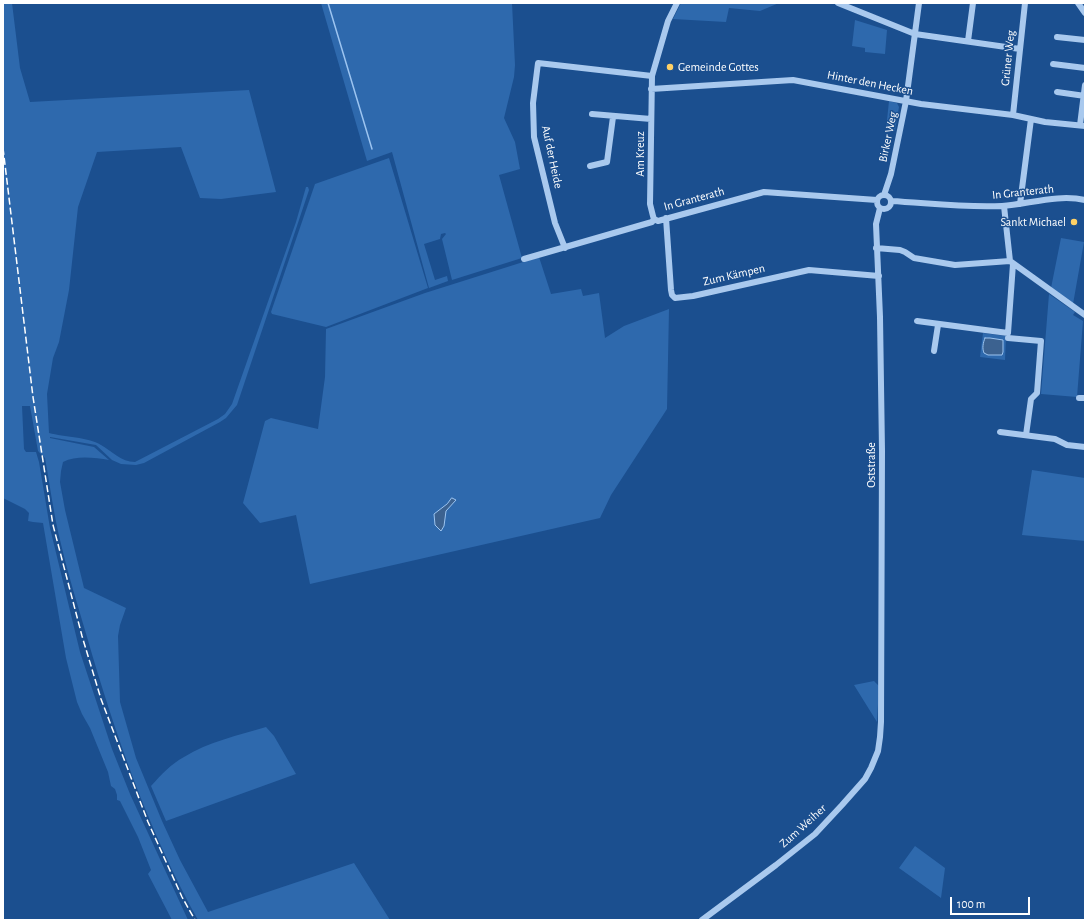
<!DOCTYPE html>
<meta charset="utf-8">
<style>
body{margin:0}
#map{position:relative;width:1088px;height:923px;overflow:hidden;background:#1b4f8f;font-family:"Alegreya Sans",sans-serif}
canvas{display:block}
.frame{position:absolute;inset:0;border:4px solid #fff;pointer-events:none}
.scale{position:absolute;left:950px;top:897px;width:80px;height:18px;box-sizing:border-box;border:2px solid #fff;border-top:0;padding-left:5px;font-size:12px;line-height:14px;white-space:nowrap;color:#fff;-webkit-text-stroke:3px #1b4f8f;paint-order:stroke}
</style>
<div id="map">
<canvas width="1088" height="923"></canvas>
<div class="frame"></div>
<div class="scale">100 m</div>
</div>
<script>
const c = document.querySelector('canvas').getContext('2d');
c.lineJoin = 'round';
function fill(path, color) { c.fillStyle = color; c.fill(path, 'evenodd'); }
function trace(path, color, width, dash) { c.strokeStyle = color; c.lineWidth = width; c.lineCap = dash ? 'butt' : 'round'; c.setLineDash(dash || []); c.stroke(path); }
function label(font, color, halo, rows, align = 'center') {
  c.font = font + ' "Alegreya Sans",sans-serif'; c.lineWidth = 3; c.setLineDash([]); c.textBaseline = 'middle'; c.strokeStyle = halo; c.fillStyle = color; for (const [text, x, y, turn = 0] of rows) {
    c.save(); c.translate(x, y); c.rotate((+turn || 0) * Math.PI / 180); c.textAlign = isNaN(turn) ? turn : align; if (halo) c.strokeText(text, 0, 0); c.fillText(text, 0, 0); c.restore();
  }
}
fill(new Path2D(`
 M3,3H12L20,68L30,102L249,90L276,192L221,199L200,198L181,147L97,152L78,207L69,290L59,342L53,358L47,394L49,433C64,437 88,437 101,445C112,451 121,462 135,462L218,419L225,414L232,404L296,222L306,187H308L309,190L308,193L237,405L226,418L220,422L144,463L136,465L121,464L112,460L96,445L50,437V438L94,447L109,460C95,458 77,455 63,462L61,471L60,482L65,510L84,588L126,608L120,625L118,636L120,702L136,758L162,821L180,860L208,912L354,863L390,920H198C149,832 115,734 87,637C78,606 68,575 61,544C54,516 50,486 45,458L38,451L30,406H22L24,449L26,452H36L39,462L50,528L80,652L112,749L130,794L188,920H172L148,874L151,870L138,837L120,801L117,800V795L115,789L111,786L108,772L90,728L82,714L77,702L66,658L43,523L33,522L28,521L29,513L25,509L3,498Z
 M321,3H512L515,65L514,77L504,118L515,142L520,169L499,175L522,258L452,280L442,239L446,234L445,233L441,234L440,239L424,244L435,280L447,276L448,281L429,288L392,152L367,161Z
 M681,3H779L760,11L729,8L726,22L673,19Z
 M855,20L887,30L885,54L865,52V48L852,46Z
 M889,101L897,103L899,107L895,131L886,130Z
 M389,158L428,288L326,327L272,314L271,312L315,184Z
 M1061,238L1084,242L1073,304L1051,288Z
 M539,257L551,294L581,289L583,296L599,293L605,338L624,326L669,309L667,409L611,495L600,518L310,584L296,515L260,523L243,503L265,421L271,418L318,429L325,377L326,329L425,293Z
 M1049,294L1075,312L1073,315L1083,321L1077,397L1041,394Z
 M983,333L1006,336L1005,360L980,357Z
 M1032,470L1085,478V541L1022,535Z
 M874,681L879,686L877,722L854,685Z
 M266,727L274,736L296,774L166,821L151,786C161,775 171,764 184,757C208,742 239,735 266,727Z
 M915,846L945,868L941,898L899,868Z`), '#2e69ad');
const water = new Path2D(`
 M985,338H990L1003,340V352L1002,355H988L984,353C982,348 983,343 985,338Z
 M452,498L456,500L446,511L444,526L441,531L435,525L434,514L447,504Z`);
fill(water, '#3c6290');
trace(water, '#9cc4f0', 1);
trace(new Path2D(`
 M328,3L372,149`), '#9cc4f0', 1.5);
trace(new Path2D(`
 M838,3L915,34L1020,49
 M1078,3L1085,13
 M1057,37L1085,40
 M968,41L973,3
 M1053,64L1085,68
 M651,89L793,80L921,104L1013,115L1045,122L1085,126
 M1057,92L1085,96
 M592,114L651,119
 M1013,115L1025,3
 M1080,125L1085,85
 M590,166L607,162L613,117
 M877 202a7 7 0 1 1 14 0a7 7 0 1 1-14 0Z
 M884,195L891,174L906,101L919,3
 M891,201C928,203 964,208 1002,206C1029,204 1058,194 1085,200
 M1020,204L1031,119
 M1004,206L1010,261
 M666,218L671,290L672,295L675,298L693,296L809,270L879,276
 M654,219L658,221L764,192L877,200
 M654,219L653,216L650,204L652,76L668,21L677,3
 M565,248L555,223L534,137L533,103L538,63L652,76
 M876,248L900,250L905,252L914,258L955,265L1010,261L1085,315
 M524,259L652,222L654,219
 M917,321L1008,333L1013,264
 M1008,338L1041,341L1037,393L1031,399L1026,435
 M934,351L938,325
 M1079,398H1085
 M1000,432L1055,439L1067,445L1085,447
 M702,920L776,865L815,834L842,805L865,779L871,768L878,751L880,737L881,722L882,451L880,317L876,224L880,208`), '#a9c9ee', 6);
trace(new Path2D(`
 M3,148L33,397L53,525L82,636L101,699L148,822L182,897L195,920`), '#fff', 1.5, [7, 3]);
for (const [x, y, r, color] of [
 [670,67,4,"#ffd166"],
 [1074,222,4,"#ffd166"]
]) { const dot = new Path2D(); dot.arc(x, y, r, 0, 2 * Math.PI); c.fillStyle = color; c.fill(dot); trace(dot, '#1b4f8f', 1.5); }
label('12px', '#fff', '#1b4f8f', [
 ["Grüner Weg",1008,58,-84],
 ["Hinter den Hecken",870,83,11],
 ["Birker Weg",888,137,-78],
 ["Am Kreuz",640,154,-90],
 ["Auf der Heide",552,157,78],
 ["In Granterath",1023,192,-6],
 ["In Granterath",694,199,-15],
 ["Zum Kämpen",734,275,-13],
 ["Oststraße",871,465,-90],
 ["Zum Weiher",803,826,-42]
]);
label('12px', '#fff', '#1b4f8f', [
 ["Gemeinde Gottes",678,67],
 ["Sankt Michael",1066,222,"right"]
], 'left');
</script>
